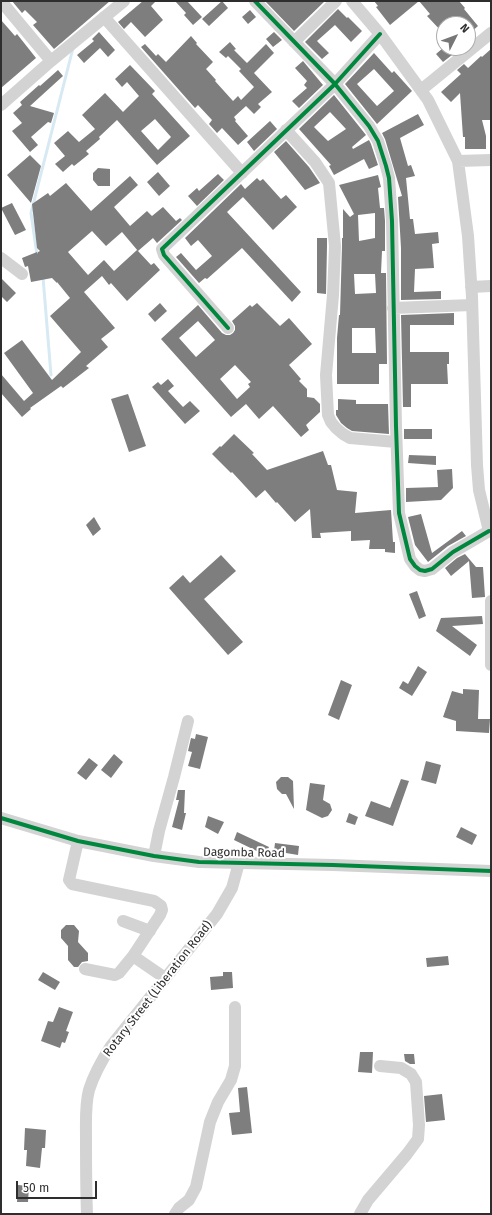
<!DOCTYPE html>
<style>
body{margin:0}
#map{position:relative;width:492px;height:1215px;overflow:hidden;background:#fff;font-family:"Fira Sans",sans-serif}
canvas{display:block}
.frame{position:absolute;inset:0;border:2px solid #2e2e2e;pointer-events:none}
.north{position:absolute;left:436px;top:16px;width:40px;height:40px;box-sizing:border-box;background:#fff;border:1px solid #ababab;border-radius:50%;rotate:48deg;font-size:11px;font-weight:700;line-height:16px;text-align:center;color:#2e2e2e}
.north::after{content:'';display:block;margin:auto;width:14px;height:18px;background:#777;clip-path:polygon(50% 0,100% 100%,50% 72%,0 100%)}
.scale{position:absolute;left:16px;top:1181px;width:81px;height:18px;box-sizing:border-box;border:2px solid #2e2e2e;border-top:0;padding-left:5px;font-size:12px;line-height:14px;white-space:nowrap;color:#2e2e2e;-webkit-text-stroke:3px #fff;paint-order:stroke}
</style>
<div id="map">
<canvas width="492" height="1215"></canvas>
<div class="frame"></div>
<div class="north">N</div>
<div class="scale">50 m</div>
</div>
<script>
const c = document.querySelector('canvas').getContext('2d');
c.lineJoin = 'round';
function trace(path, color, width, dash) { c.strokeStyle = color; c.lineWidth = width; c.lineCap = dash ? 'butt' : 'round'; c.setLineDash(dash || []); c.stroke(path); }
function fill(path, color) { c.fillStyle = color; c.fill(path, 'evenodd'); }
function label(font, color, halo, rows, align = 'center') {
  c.font = font + ' "Fira Sans",sans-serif'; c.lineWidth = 4; c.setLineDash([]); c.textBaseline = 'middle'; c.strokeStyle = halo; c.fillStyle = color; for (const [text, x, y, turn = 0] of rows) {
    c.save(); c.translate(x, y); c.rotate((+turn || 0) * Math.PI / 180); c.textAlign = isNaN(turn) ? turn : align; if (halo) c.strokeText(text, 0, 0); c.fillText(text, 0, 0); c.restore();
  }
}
trace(new Path2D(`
 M37,255L31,213L73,48
 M43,277L51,375`), '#d7e9f2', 3);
fill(new Path2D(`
 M12,1H110L54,49L33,25L37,22L25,10L22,13Z
 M143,1H156L151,6L163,20L145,37L131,22L124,29L118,22Z
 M175,1H187L202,17L193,25L184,15L186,13Z
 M222,1L228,8L209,26L202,19Z
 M265,1H325L294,31Z
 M374,1H459L465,8L464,9L478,26L468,35V24H444V34L427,16L430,14L419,1L390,25L376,7L378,6Z
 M338,9L347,18L348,17L362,31L351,42L335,25L317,41L329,53L322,59L305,42Z
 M250,10L256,17L248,24L242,17Z
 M1,20L15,36L17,34L36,58L1,88Z
 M99,32L115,50L108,57L100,48L84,63L77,55L94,41L92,39Z
 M274,32L282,40L273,47L266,39Z
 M191,36L197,43L196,44L213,62L206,69L216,80L215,81L233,101L238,96L241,100L254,87L239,71L241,69L228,56L226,58L219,52L230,42L236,49L234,50L247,63L266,44L274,53L254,73L272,92L258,104L261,107L254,114L246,106L234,117L236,120L235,121L248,136L238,145L222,128L217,133L209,124L212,120L198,105L195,108L141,47L145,44L156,56L158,54L166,62Z
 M443,48H461L443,62L436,54Z
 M491,49V120H482L486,136V149H465V137H463L460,93L451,102L441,92L461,74L457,70L464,64L468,68L481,56L482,57Z
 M374,53L392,73L394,71L412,91L377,124L345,84ZM374,69L394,91L377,106L357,84Z
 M303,61L323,85L299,108L292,101L307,88L304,85L307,81L295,68Z
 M130,65L155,91L152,94L190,136L157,165L117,120L99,137L100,139L86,151L89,154L74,166L72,164L63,172L55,164L65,156L54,143L68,131L79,142L95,129L82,115L105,93L123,112L139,96L127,82L122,87L115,79ZM155,119L171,137L158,150L141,131Z
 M58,70L63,76L30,106L54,113L51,123L48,122L31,137L38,145L30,152L12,131L22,123L13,113L22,105L20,102L39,85L40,86Z
 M334,95L366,135L352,147L353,149L369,140L371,144L378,165L369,169L364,159L334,175L329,166L331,165L299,129ZM330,112L346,129L328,141L314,127Z
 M418,114L424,125L400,138L408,166L411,165L415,176L406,178L410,219H413L415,234L438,232L439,243L432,244L434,268L415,269L414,292L441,291V299L401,300V248L398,197L402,196L385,139L382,133Z
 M270,121L277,129L254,151L247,142Z
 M286,141L309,167L320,183L305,190L274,152Z
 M30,155L41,166L31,203L7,175Z
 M98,168L110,169V186H98L93,180V173Z
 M158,172L170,186L159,196L147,182Z
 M218,174L224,180L197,206L188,196L197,188L199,191Z
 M378,175L381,187L378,188L380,208H384L385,221V251H382L381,273H386L387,364H379V384H337V338L339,315H340L342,246V238H343V209L350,217L354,214L339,185ZM375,213V238L359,241L358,215ZM354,274H375L376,293L355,294ZM352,328H375L376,353H352Z
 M130,176L138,185L114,207L130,226L147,211L152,216L163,207L176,221L180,218L182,220L157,243L153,238L138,251L151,265L154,263L160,270L127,301L111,283L109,285L102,276L84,292L115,328L101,339L108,347L86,366L89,368L63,388L61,386L30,408L31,409L22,417L1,393V374L24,401L33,393L4,353L22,340L52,380L81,352L50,316L70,298L57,282V283L52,278L31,282L28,266L25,267L22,258L37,252L38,254V252L40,251L37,248L32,204L48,193L50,196L66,183L91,211ZM92,231L106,246L122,232L138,251L137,250L114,271L104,260L88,275L68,252Z
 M257,178L260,181L263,179L281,199L286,195L297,207L273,230L243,197L227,212L301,292L292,302L242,248L207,279L205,278L199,283L176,257L181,253L196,270L212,256L198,240L191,246L185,238L241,184L245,189Z
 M12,203L26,230L15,235L1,208Z
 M317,238H327V246L326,294L317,293Z
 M1,278L16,293L7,302L1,296Z
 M160,303L167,311L155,322L148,314Z
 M257,303L280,326L289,318L312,344L289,365L301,379L299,381L307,389V397L314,398L320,404V412L306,425L309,430L301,437L273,406L259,419L246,404L231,417L161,339L198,305L222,333L226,335H230L233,333L235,330V326L232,321L250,305L252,307ZM198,321L215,340L196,357L179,338ZM235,365L251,382L248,384L250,387L237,399L220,379Z
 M454,313V325H410V352H449V364H447L448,384H411V407H403L401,315Z
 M168,379L174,386L168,391L183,407L190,401L200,411L185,424L152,387L158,382L161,385Z
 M128,394L146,446L129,452L111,399Z
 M338,399L356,400V404H388L389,434L352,431L347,428L341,423L336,415V410H338Z
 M404,429H432V439H404Z
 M234,434L254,453L252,454L267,470L323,451L328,465H331L337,490L357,492L355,513L391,510L393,542H395V553L385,552V549H369L370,540L351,541V531L320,533L321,538H312L310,509L295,522L277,502L276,503L265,490L256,498L232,472L231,473L212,454L220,446L221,447Z
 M409,455L436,456V465L408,463Z
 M452,469L453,488L441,500L406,502V488L438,487L437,470Z
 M421,514L432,553L462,531L466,536L448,546L428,562L415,545L408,517Z
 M94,517L101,529L93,536L86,525Z
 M465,554L476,567H483L485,597L472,598L469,561L451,576L445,568L457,558Z
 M221,555L236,571L204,599L243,642L228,655L169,588L183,575L190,583Z
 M417,591L426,616L419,619L409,594Z
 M482,616L483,624L452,626L477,645L470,656L436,631L441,618Z
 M418,666L427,672L412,696L399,688L403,681L408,684Z
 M341,680L352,685L339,720L328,715Z
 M463,689L479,690L478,719H490L489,733L456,731V721L443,717L452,691L463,694Z
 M196,734L208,737L200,769L188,766L192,752L188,751L191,738L195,739Z
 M114,754L123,762L111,778L101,770Z
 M89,758L98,765L86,780L77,773Z
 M426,761L441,765L436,784L421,780Z
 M281,777H288L293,781L294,809L286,794H282L277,789L276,782Z
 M401,779L409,781L393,826L365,816L371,801L390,808Z
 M310,783L325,785L323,800L330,804L332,810L328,816L322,818L306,810Z
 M178,790H185L184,813H186L182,830L172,827L179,800H176Z
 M349,813L358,817L355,825L346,822Z
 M208,816L224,822L218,834L205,827Z
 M461,827L477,835L472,845L456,837Z
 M237,832L269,847L265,855L234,840Z
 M275,843L299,846L298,855L274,851Z
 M66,925H74L79,931L78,942L88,953V961L82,962L78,967H74L68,960V946L61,938V930Z
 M448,956L449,965L427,967L426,958Z
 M43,972L60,982L55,990L38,980Z
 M223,972H232L233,988L211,990L210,977L223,976Z
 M59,1007L73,1012L66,1031L69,1032L65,1043L62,1042L60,1048L41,1041L48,1021L53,1022Z
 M360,1052H373L372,1073L358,1072Z
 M404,1054H414L415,1064H410L405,1061Z
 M247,1087L252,1133L232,1135L229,1113L240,1112L238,1088Z
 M442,1094L445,1120L426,1122L424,1096Z
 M25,1128L46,1130L45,1148H42L40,1168L26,1166L27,1150H24Z
 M18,1185L29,1186L28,1202H17Z`), '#7e7e7e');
trace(new Path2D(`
 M1,1L51,61
 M255,1L335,84L369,126L378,141L386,166L389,178L392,221L396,426L399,513L410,559L415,566L420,570L425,571L432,569L453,552L489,531
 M352,1L380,34L428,100L458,161L468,236L472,297L477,465L479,490L489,531H491
 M104,17L242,173
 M294,42L336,1
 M421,90L491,33
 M1,105L51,61L124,1
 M286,130L315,162L329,183L335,246L333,295L326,375L328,415L331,422L336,428L343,434L350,438L396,442
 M458,161L491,160
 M1,258L22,274
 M471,287L491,286
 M393,308L472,305
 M228,328L164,255L162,249L335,84L380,34
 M491,601V665
 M1,818L78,841L154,856L199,862L333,865L491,871
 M78,841L69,880L72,884L154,901L161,906L162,910L160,915L133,956L165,978
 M154,856L159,831L174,777L188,721
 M123,921L150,931
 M85,969L115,975L119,973L133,956
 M87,1214C86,1188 86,1162 86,1137C86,1121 85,1105 89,1090C94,1074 102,1060 111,1046L217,914L232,888L239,863
 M175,1214L179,1208L189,1200L196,1187L210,1122L218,1102L231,1080L235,1066V1007
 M360,1214L368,1200L407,1154L418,1139L419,1125L416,1082L411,1074L401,1068L380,1066`), '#d3d3d3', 12);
trace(new Path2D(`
 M255,1L335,84L369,126L378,141L386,166L389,178L392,221L396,426L399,513L410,559L415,566L420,570L425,571L432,569L453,552L489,531
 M228,328L164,255L162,249L335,84L380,34
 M1,818L78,841L154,856L199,862L333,865L491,871`), '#00873e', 4);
label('12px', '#2e2e2e', '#fff', [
 ["Dagomba Road",244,853,1],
 ["Rotary Street (Liberation Road)",158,989,-52]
]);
</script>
